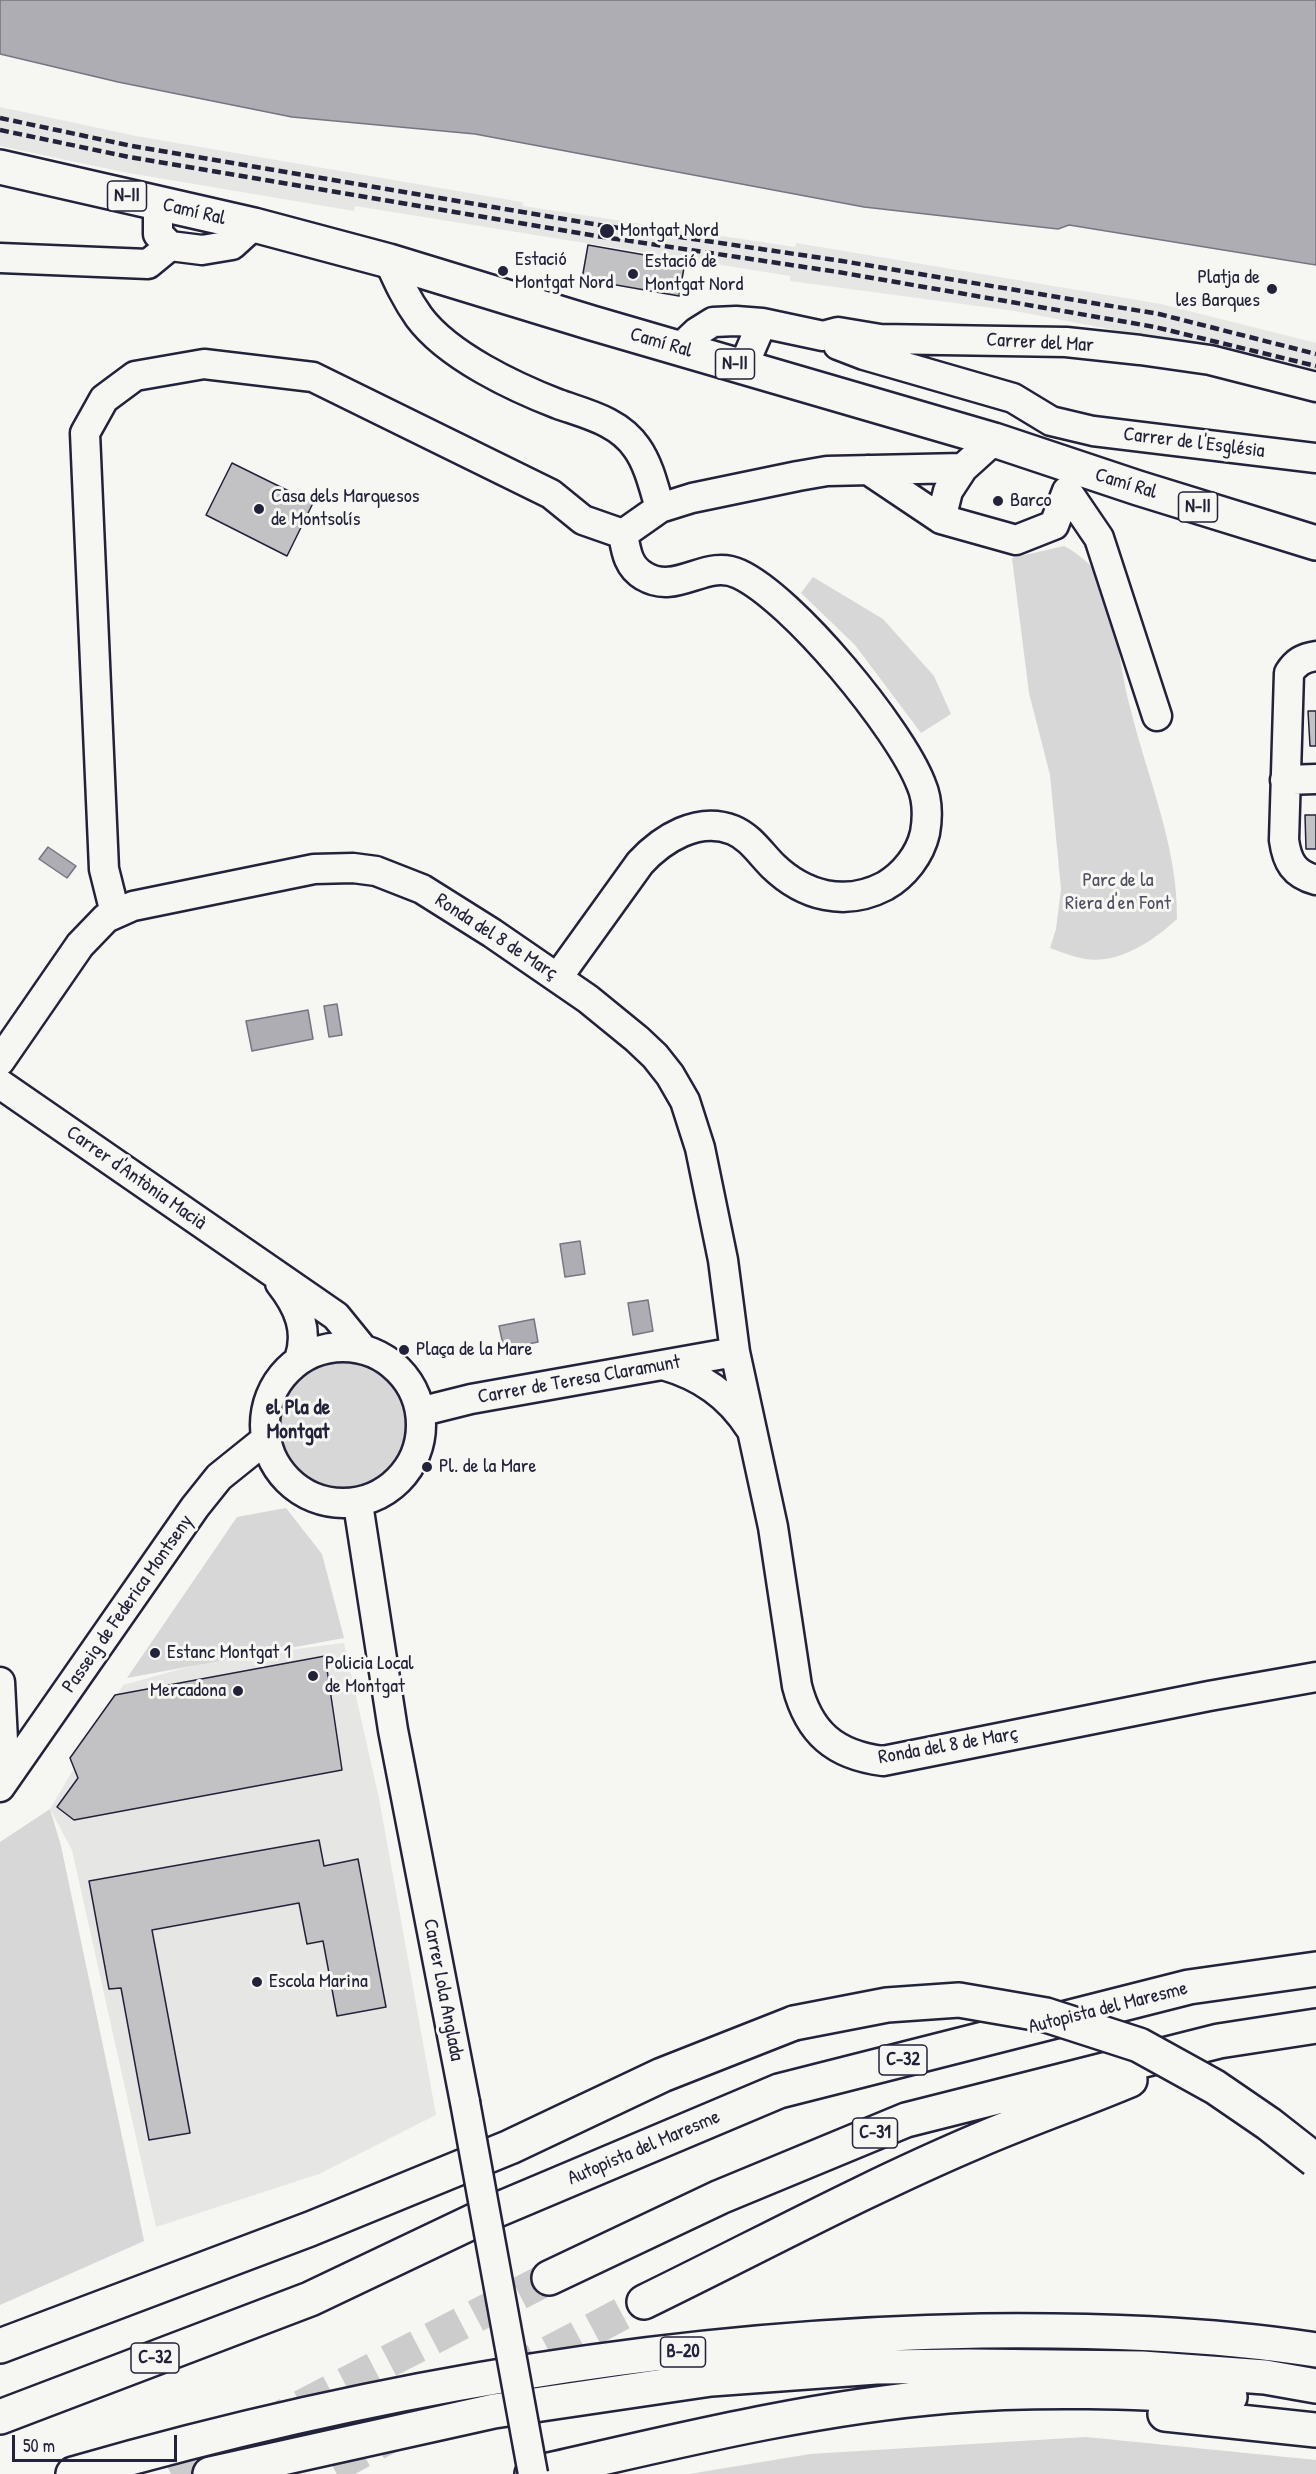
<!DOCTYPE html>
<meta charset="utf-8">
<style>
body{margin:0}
#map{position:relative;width:1316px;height:2474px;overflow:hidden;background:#f6f6f2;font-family:"Patrick Hand",sans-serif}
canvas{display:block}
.scale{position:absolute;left:12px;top:2435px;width:165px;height:27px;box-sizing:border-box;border:3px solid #22223b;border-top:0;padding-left:8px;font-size:18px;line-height:21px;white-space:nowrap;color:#22223b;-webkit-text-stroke:4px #f6f6f2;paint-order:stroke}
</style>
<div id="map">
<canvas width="1316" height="2474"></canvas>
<div class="scale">50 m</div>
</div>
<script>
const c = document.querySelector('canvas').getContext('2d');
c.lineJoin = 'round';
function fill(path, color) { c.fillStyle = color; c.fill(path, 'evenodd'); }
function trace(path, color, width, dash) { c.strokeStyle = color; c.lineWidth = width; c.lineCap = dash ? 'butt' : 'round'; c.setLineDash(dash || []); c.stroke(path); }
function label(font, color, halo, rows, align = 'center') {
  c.font = font + ' "Patrick Hand",sans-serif'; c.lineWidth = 6; c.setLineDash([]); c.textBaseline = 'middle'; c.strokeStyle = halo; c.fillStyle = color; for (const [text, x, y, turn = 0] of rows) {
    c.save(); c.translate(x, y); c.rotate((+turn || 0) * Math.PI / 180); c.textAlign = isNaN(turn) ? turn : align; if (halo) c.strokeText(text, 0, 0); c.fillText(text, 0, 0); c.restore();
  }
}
fill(new Path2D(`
 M0,107L136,136L522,202L523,206L795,247L796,243L1161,304L1316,343V378L1151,337L1015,311L790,281V276L355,206L354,211L123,172L0,146Z
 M344,1643L379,1798L436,2115L319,2174L156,2227L72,1850L50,1809L123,1685L217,1659Z`), '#e6e6e4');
fill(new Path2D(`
 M1064,546C1081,555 1097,569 1105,586C1109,593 1109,602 1111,608C1119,641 1121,675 1130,707C1147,777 1178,846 1177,919C1153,941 1120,964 1085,959C1074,957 1061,952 1050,948L1056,929L1061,889L1050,775L1029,693L1012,558Z
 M813,577L883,619L934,676L951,714L921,733L855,645L801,593Z
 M280 1425a64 64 0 1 1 128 0a64 64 0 1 1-128 0Z
 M286,1508L322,1554L344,1638L127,1678L237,1517Z
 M50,1809L61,1846L144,2241L0,2305V1842Z
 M1086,2437L1316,2460V2474H689L810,2454Z`), '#d7d7d7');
const water = new Path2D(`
 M0,0H1316V265L1069,225L1058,229L864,207L475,134L292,117L118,82L0,54Z
 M48,847L76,866L67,878L39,859Z
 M337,1004L342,1035L329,1037L324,1006Z
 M308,1010L313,1039L252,1051L246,1021Z
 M580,1241L585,1274L565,1277L560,1244Z
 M648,1300L653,1331L633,1335L628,1303Z
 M534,1319L538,1342L504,1349L499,1326Z`);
fill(water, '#adadb3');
trace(water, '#757583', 1.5);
const building = new Path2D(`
 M588,245L685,262L679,296L582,279Z
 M232,463L313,503L287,556L206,515Z
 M1308,711H1316V746H1310Z
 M1305,815H1316V849H1306Z
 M325,1656L342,1770L74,1820L57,1807L78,1778L70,1758L115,1695Z
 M319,1840L324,1866L358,1859L386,2007L337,2016L323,1941L307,1944L299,1903L152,1930L190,2133L149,2140L121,1988L109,1989L89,1881Z`);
fill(building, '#c2c2c4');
trace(building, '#22223b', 1.5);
trace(new Path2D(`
 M333,2467L644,2302
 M171,2474L549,2278`), '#cccccd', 33, [33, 16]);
const minor = new Path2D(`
 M158,204V234L170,246L202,250L232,245L254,225
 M0,258L148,264L170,246
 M389,261C398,281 406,299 419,317C448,356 514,387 558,404C586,414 619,421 637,448C649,465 654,488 660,508
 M838,345L864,355L1013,398L1051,421L1093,431L1316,458
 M680,348L697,332L713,322L736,321L762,323L823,336L838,332L880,339L1066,342L1140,350L1210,360L1316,387
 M743,367L762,323
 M868,470L941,519L1016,540L1054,525L1067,491
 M1067,491L1099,538L1157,716
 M941,519L948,491L963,468
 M623,534L660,508L692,498L798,476L827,471L963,468L994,440
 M1316,656C1303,658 1296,662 1289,673L1284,840C1287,862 1294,874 1316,880
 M1285,780L1316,779
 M115,913L104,869L85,433L104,399L135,376L204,364L313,377L551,494L583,520L623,534
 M558,977L640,863C662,839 698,816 733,830C750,837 760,853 773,866C804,896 845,907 885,886C904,875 920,855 925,833C928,816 928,800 921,784C899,728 793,599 739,574C706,558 677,596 644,576C628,567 626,551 623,534
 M0,1061L80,945L106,918L133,906L314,869L353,868L376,871L422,889L492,933L588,999L637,1039L655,1056L670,1075L685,1101L700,1148L723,1260L735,1352L773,1527L797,1686C809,1733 835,1755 883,1761L1209,1696L1316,1677
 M0,1084L336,1316L362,1348
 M280,1283C299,1307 309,1331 299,1360
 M265 1425a78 78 0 1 1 156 0a78 78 0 1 1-156 0Z
 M663,1365C701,1376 729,1395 750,1428
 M423,1411L471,1399L735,1352
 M358,1504L393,1730L465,2102
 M0,1682L5,1780
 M0,1787L195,1507L219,1477L265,1440`);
const major = new Path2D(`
 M0,167L254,225L389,261L592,323L994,440L1138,488L1316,543`);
const highway = new Path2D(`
 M549,2278L720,2197L906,2120L1219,2041L1316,2026
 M644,2302C755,2248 864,2189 977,2141C1028,2119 1080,2101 1130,2080
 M0,2346L310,2229L510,2147L662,2075L794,2023
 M1165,2414L1316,2430
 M0,2417L310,2299L497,2210L779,2091L1189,1987L1316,1969
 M73,2474C368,2389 675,2336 982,2331C1093,2330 1206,2333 1316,2350
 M210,2474L494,2411L711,2379L876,2367L969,2366L1142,2368L1265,2377L1316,2386
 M532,2474C669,2443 807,2408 948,2396C1042,2388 1136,2392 1230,2397`);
trace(minor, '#22223b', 33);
trace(major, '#22223b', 38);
trace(highway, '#22223b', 38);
trace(minor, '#f6f6f2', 28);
trace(major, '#f6f6f2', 33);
trace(highway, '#f6f6f2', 33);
trace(new Path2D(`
 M0,118L132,146L599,225L842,261L1159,314L1316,354
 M0,130L129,157L597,236L838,272L1155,327L1316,366`), '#22223b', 4.5, [9, 4.5]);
const minorBridge = new Path2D(`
 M465,2102L533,2474`);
const highwayBridge = new Path2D(`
 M794,2023L887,2005L959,2000L1046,2015L1139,2045L1215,2087L1269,2124L1315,2160`);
trace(minorBridge, '#22223b', 33, []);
trace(highwayBridge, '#22223b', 38, []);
trace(minorBridge, '#f6f6f2', 28);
trace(highwayBridge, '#f6f6f2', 33);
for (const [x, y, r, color] of [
 [607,231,8,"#22223b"],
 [503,271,6,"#22223b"],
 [633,274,6,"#22223b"],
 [1272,289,6,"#22223b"],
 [998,501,6,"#22223b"],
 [259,509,6,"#22223b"],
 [404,1350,6,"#22223b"],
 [427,1467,6,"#22223b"],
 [155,1653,6,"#22223b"],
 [313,1676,6,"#22223b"],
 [238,1691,6,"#22223b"],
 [257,1982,6,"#22223b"]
]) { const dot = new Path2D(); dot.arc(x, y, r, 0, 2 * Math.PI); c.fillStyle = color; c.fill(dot); trace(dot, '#f6f6f2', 2); }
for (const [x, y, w] of [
 [127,196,39],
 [735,364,39],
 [1198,507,39],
 [903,2060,48],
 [875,2133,45],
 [683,2352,45],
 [155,2358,48]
]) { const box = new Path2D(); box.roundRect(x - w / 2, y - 15, w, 30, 4.5); c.fillStyle = '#f6f6f2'; c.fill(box); trace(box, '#22223b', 1.5); }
label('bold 18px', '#22223b', null, [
 ["N-II",127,196],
 ["N-II",735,364],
 ["N-II",1198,507],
 ["C-32",903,2060],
 ["C-31",875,2133],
 ["B-20",683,2352],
 ["C-32",155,2358]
]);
label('20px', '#22223b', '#f6f6f2', [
 ["Camí Ral",194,212,13],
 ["Camí Ral",661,343,16],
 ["Carrer del Mar",1040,343,3],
 ["Carrer de l'Església",1194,443,7],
 ["Camí Ral",1126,484,17],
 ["Ronda del 8 de Març",496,937,33],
 ["Carrer d'Antònia Macià",136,1178,35],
 ["Carrer de Teresa Claramunt",579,1380,-10],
 ["Passeig de Federica Montseny",128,1604,-55],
 ["Ronda del 8 de Març",948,1746,-10],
 ["Carrer Lola Anglada",443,1990,79],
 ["Autopista del Maresme",1108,2008,-14],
 ["Autopista del Maresme",644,2148,-23]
]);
label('20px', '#22223b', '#f6f6f2', [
 ["Montgat Nord",620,231],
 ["Estació",515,260],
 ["Montgat Nord",515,283],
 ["Estació de",645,262],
 ["Montgat Nord",645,285],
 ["Platja de",1260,278,"right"],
 ["les Barques",1260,301,"right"],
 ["Casa dels Marquesos",271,497],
 ["de Montsolís",271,520],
 ["Barco",1010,501],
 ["Plaça de la Mare",416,1350],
 ["Pl. de la Mare",439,1467],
 ["Estanc Montgat 1",167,1653],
 ["Policia Local",325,1664],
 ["de Montgat",325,1687],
 ["Mercadona",226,1691,"right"],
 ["Escola Marina",269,1982]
], 'left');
label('20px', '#4f4f62', '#f6f6f2', [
 ["Parc de la",1118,881],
 ["Riera d'en Font",1118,904]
]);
label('bold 21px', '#22223b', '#f6f6f2', [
 ["el Pla de",298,1408],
 ["Montgat",298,1432]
]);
</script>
